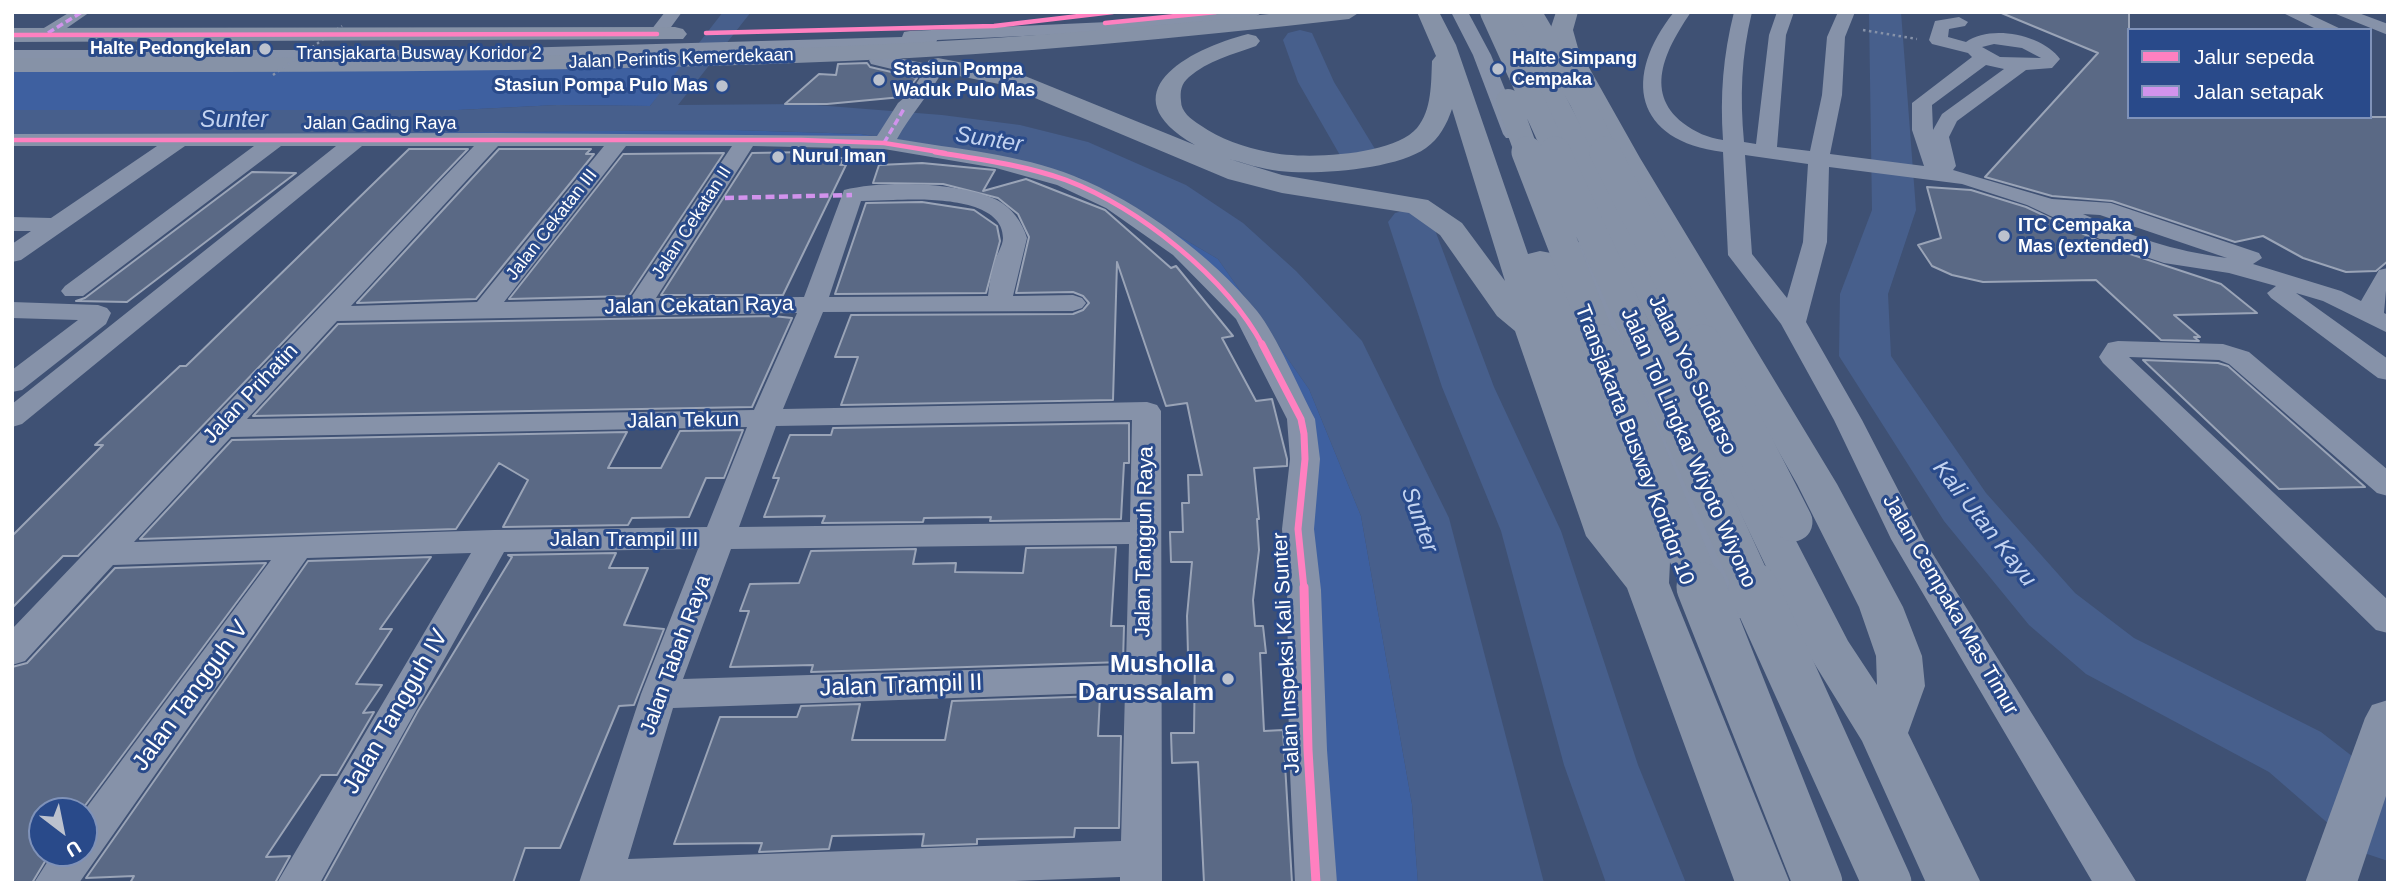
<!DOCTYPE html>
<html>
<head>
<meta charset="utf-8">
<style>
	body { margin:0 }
	#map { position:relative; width:2400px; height:895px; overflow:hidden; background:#3f5174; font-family:Helvetica,sans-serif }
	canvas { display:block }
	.frame { position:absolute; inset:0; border:14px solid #fff; pointer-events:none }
	.legend { position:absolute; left:2127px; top:28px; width:245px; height:91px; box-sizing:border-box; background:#294a8a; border:2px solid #7f92b9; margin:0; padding:9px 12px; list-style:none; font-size:21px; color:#fff }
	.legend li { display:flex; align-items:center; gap:14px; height:35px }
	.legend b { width:35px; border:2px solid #7f92b9 }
	.north { position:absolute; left:28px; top:797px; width:70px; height:70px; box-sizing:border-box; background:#294a8a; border:2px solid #7f92b9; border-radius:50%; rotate:148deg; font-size:19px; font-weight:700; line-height:28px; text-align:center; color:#fff }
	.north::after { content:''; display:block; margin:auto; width:24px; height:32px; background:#bcc2ce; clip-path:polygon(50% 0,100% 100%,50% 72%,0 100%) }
</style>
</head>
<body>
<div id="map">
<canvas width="2400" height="895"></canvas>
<div class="frame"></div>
<ul class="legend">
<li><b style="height:9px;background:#ff80c0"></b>Jalur sepeda</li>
<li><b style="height:9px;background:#d193ec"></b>Jalan setapak</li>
</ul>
<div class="north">U</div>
</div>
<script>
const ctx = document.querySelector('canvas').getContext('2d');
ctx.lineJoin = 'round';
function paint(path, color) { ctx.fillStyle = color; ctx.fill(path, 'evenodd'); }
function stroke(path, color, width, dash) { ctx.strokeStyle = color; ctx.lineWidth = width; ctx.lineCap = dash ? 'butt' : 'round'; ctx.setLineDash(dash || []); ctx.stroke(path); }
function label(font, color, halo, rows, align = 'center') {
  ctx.font = font + ' Helvetica,sans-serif'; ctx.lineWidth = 6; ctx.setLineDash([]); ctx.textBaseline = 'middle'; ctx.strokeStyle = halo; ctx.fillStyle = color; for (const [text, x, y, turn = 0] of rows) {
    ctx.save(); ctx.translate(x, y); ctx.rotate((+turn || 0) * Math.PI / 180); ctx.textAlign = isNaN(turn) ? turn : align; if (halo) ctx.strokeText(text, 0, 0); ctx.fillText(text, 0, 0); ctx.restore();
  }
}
paint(new Path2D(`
	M690,59L650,106L557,105L458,110H12V66Z
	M734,130L861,134L1003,157L1080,178L1218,259L1309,389L1361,516L1412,804L1418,883H1316L1305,459L1266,348L1204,274L1065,180L884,143L129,134Z`), '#3e60a0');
paint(new Path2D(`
	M723,12H751L678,105L803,104L942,115L1020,125L1088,142L1186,185L1243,223L1296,271L1362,341L1449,518L1544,883H1418L1412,804L1361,516L1309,389L1218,259L1080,178L1003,157L861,134L734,130L12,136V110H458L557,105L650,106Z`), '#475f8c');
paint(new Path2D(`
	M1869,12H1901L1916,210L1888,294L1891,356L1986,493L2075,593L2134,638L2321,732L2388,784V861L2361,852L2269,772L2086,674L2029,625L1944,521L1839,356L1840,294L1872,210Z
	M1300,30L1312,33L1334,82L1375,149L1369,157L1355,161L1341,157L1298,82L1283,40L1288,33Z
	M1410,209L1425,213L1432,222L1494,387L1561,531L1638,765L1686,883H1606L1564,765L1501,531L1442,387L1388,222L1395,213Z`), '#475f8c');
const building = new Path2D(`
	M1999,12H2129V117H2388V261L2376,271L2346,272L2303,258L2263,236L2235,242L2112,201L2052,196L1985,177L2098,53Z
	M867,63L870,67L917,78L902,97L827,104H785L819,74L836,75L838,64Z
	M409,149H468L78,556H63L12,608V536L103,445H95L180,366H186Z
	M499,149H591L586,154H594L476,299L357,303Z
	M808,152L805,158H844L840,165H846L783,295H661L752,153Z
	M724,153L629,296L509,299L623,154Z
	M922,163L995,170L983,191L1026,179L1105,210L1171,268L1176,266L1233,336L1222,338L1256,401L1272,399L1287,459V466L1254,468L1259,519H1257L1259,550L1253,600L1255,626H1263L1266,653H1260L1264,731L1283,730L1292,883H1204L1198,762L1172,763L1171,733H1194L1195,654H1188L1187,616L1192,562H1171L1170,532H1183L1182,503H1189L1188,475H1202L1187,403L1166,406L1117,262L1113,400L841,405L858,357H835L851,315L1073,314L1083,310L1089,303L1083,296L1073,292L1016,293L1029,237L1018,214L998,198L943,184L873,183L879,165Z
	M252,172L296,173L127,302L76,301L85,298Z
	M1927,187L1971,190L2026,207L2118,250L2221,284L2257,313L2174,315L2200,337H2194L2199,341L2161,340L2096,280L1983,282L1952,275L1932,266L1918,245L1941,238Z
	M922,202L974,210L997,226L1000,241L986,293L835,294L866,203Z
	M773,316L792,318L752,407L253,416L338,324Z
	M2143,360L2218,363L2228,366L2365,487L2279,489Z
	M1129,423V463H1124L1121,519L990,521L991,517L924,518L923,522L822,523L825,516L764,517L779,478H773L790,435H831L833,428Z
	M743,430L724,478H706L689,517L632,518L628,525L503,527L528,480L499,463L456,529L140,539L232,440L627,432L608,468H661L680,431Z
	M1116,547L1111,626H1124L1123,662L811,672L813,665L730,667L749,611H740L750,584L799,583L811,551L916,549L913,564L956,563L955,572L1023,573L1026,548Z
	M616,553L609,568H648L624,625L664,629L634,705L619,706L560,848H525L513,883H323L418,711L512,557L508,555Z
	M431,557L380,629H392L356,684L382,685L363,713L374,712L337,775H321L266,857L290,856L275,883H130L134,876L86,878L308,561Z
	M266,563L81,811H42V853H50L32,883H12V667L27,663L115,568Z
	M1100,696L1098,736H1121L1119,828H1075L1074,837L977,839V844L922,846L924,834L832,836L829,849L759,852L762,843L674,844L720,717H797L801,706L860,704L852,740H945L952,701Z`);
paint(building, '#5a6985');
stroke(building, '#9aa4b7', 2);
stroke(new Path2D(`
	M1863,30L1917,39`), '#8692a9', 2.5, [2.5, 3.5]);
paint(new Path2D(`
	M70,12H90L51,39H39L36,35L39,31Z
	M665,12H682L663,38H651L648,34Z
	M1206,12H1263L1255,17L1130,31L937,40L935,46L929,47L446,62H12V50H446L902,37L904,32L910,31L1130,21Z
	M1451,12H1468L1491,55L1523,134L1520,138H1506L1503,134L1473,55Z
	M1674,12H1691C1668,46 1642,91 1683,123C1695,132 1708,138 1723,140C1720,95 1723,56 1734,12H1752C1741,57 1740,97 1744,142L1756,144L1769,35L1777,12H1794L1786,35L1777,147L1810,151L1822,95L1827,37L1838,12H1855L1845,37L1842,95L1830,154L1924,166L1912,130V103L1972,57L1968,53L1932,44L1929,40L1935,21L1959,17L1968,22L1965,26L1949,29L1948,37L1966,42C1991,24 2043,35 2060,59L2052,68L2026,70L1957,121L1949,137L1956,166L1953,170L2052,199L2111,203L2259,253L2262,258L2253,264L2341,291L2361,301L2379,270L2388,268L2384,313L2388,315V333L2323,301L2296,293L2388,359V380L2378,378L2271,298L2267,293L2276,286L2229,273L2164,263L2119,248L2027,205L1962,184L1829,167L1827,242L1806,322L1862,420L1923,538L2137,883H2093L1891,539L1834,420L1781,324L1728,255L1723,152C1634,141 1622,77 1674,12ZM1994,44L2022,48L2041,58L2000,57L1982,47ZM1986,65L2004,69L1942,114L1933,130L1932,105ZM1745,155L1808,164L1803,242L1787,298L1752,254ZM2083,214L2100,215L2227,258C2170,250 2135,238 2083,214Z
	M2281,12H2305L2343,30H2318Z
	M2331,12H2356L2388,24V35Z
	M878,54L933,65L940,76C926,98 910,116 897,139C955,149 1019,154 1074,176C1140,202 1212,256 1257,311C1277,336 1299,389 1315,419L1320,459L1314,529L1321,590L1327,750L1337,883H1295L1289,750L1287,590L1282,529L1290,459L1287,419L1236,319L1173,255L1106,208L1057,185L996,168L884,149L753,146L656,298L804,297L844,190C884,180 960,182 997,200C1012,208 1022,222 1027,238L1013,296L1073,295L1082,298L1086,303L1082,308L1073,311L823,312L783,409L1147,402L1157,405L1161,411L1162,883H1120V877L962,883H579L641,694L698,549L504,552L320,883H277L471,553L307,558L79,883H34L53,853H84V811L271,560L113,565L25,661L12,665V629L474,146H362L22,424L12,427V404L336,146H281L83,296H65L61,291L65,286L254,146H185L21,260L12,262V244L31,231H12V217L51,218L157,146H12V134L493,133L877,136L898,103L911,92L921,76L871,64L869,60ZM498,146H604L477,302L351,306ZM626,146H732L630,299L504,302ZM893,200C920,199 1003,196 1003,238C1003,246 996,255 994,264C991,274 989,285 988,296L829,297L861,201ZM797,313L754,410L247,419L337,321ZM1132,420L1130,522L739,527L776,426ZM747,427L707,527L494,530L134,542L231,437ZM1129,544L1126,665L683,679L731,549ZM1125,692L1121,841L628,859L673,708Z
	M1583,241L1591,243L1595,248C1648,368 1695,490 1753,607L1748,616L1736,619L1724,616L1677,517L1633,397L1571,248L1575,243Z
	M12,302L98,305L107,308L111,313L106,324L22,390L12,392V370L78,320L12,318Z
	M2118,341L2223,344L2249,352L2388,470V496L2377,493L2229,364L2219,360L2129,357L2388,600V633L2376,630L2103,363L2099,357L2108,343Z`), '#8692a9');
paint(new Path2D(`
	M2388,700V790L2357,883H2305L2365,718L2372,705Z`), '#8591a7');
paint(new Path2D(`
	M1288,12H1360L1349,19C1182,38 1015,54 846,61C568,73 290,72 12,72V58C438,58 864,60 1288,12Z
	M1417,12H1439L1456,45L1528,254L1540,251L1551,253L1556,260L1613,413L1671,541L1669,583L1790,883H1735L1627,588L1586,536L1515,331L1497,316L1440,235L1409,213L1282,193L1228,179L1004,85L929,70L926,65L929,60L938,58L1020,74L1195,145C1106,94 1188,49 1248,34L1256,36L1260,41L1256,46C1234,54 1207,61 1189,77C1181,84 1180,91 1181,101C1181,112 1191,119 1200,125C1220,139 1244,147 1268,152C1303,160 1393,156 1417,128C1432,110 1431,83 1432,61L1436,56ZM1452,109L1505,281L1462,223L1428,200L1282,175L1226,158C1244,163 1261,169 1279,171C1315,175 1395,170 1426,148C1439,139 1447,124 1452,109Z
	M1500,12H1522L1848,641L1877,685L1876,656L1859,607L1797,484L1612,158L1554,48L1550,30L1556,12H1578L1573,30L1578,48L1640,158L1837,484L1903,607L1922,656L1925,686L1908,733L1981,883H1926L1862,741L1806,650Z
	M675,27L683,29L687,34L683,39L12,42V28Z`), '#8692a7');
stroke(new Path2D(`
	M273,75L342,26`), '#8692a9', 2.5, [2.5, 3.5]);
stroke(new Path2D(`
	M1492,12L1556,153
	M1529,12L1581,100L1606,153
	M1508,101L1527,153`), '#8692a7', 24);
stroke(new Path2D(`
	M1527,152L1602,346
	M1555,152L1643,346
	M1605,152L1703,346`), '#8692a7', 31);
stroke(new Path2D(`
	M1602,344L1702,589
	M1643,344L1754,589
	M1702,344L1793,522`), '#8692a7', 39);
stroke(new Path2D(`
	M1701,587L1818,883
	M1753,587L1887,883`), '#8692a7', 49);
stroke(new Path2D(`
	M48,33L82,12
	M884,143L905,107`), '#d193ec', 3.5, [7, 3.5]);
stroke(new Path2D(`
	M725,198L852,195`), '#d193ec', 4.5, [9, 4.5]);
stroke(new Path2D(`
	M1105,23L1216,12
	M706,33L994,26L1113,12
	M12,35L657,34
	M12,140H801L884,143L945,153`), '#ff80c0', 4.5);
stroke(new Path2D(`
	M935,152C978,159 1024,165 1066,180C1139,208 1226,277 1263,346`), '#ff80c0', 5);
stroke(new Path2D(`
	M1262,344L1301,419L1304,434L1305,459L1298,529L1304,589`), '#ff80c0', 7);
stroke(new Path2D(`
	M1304,587L1308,750L1316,883`), '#ff80c0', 9);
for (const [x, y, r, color] of [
	[265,49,7,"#bcc2ce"],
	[1498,69,7,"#bcc2ce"],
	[879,80,7,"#bcc2ce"],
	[722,86,7,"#bcc2ce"],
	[778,157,7,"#bcc2ce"],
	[2004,236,7,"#bcc2ce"],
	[1228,679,7,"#bcc2ce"]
]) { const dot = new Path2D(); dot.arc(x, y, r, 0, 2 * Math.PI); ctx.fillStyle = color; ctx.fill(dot); stroke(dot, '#294a8a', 2.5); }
label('bold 18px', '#fff', '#294a8a', [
	["Halte Pedongkelan",251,49,"right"],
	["Halte Simpang",1512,59],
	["Cempaka",1512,80],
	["Stasiun Pompa",893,70],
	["Waduk Pulo Mas",893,91],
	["Stasiun Pompa Pulo Mas",708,86,"right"],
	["Nurul Iman",792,157],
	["ITC Cempaka",2018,226],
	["Mas (extended)",2018,247]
], 'left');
label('18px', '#fff', '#294a8a', [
	["Transjakarta Busway Koridor 2",419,54],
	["Jalan Perintis Kemerdekaan",681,59,-2],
	["Jalan Gading Raya",380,124],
	["Jalan Cekatan II",692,223,-57],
	["Jalan Cekatan III",552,225,-52]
]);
label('21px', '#fff', '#294a8a', [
	["Jalan Cekatan Raya",699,306,-1],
	["Jalan Yos Sudarso",1692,375,64],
	["Jalan Prihatin",251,394,-47],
	["Jalan Tekun",683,421,-1],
	["Transjakarta Busway Koridor 10",1634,445,69],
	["Jalan Tol Lingkar Wiyoto Wiyono",1688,448,66],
	["Jalan Trampil III",624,540],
	["Jalan Tangguh Raya",1145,542,-89],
	["Jalan Cempaka Mas Timur",1950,605,60],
	["Jalan Inspeksi Kali Sunter",1287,653,-93],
	["Jalan Tabah Raya",676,655,-70]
]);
label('italic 23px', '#c3d3f0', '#294a8a', [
	["Sunter",234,121],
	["Sunter",989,140,9],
	["Sunter",1419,520,70],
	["Kali Utan Kayu",1984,524,52]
]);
label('bold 24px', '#fff', '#294a8a', [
	["Musholla",1214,665],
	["Darussalam",1214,693]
], 'right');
label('24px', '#fff', '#294a8a', [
	["Jalan Trampil II",901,686,-2],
	["Jalan Tangguh V",191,696,-54],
	["Jalan Tangguh IV",396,712,-60]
]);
</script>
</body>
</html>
